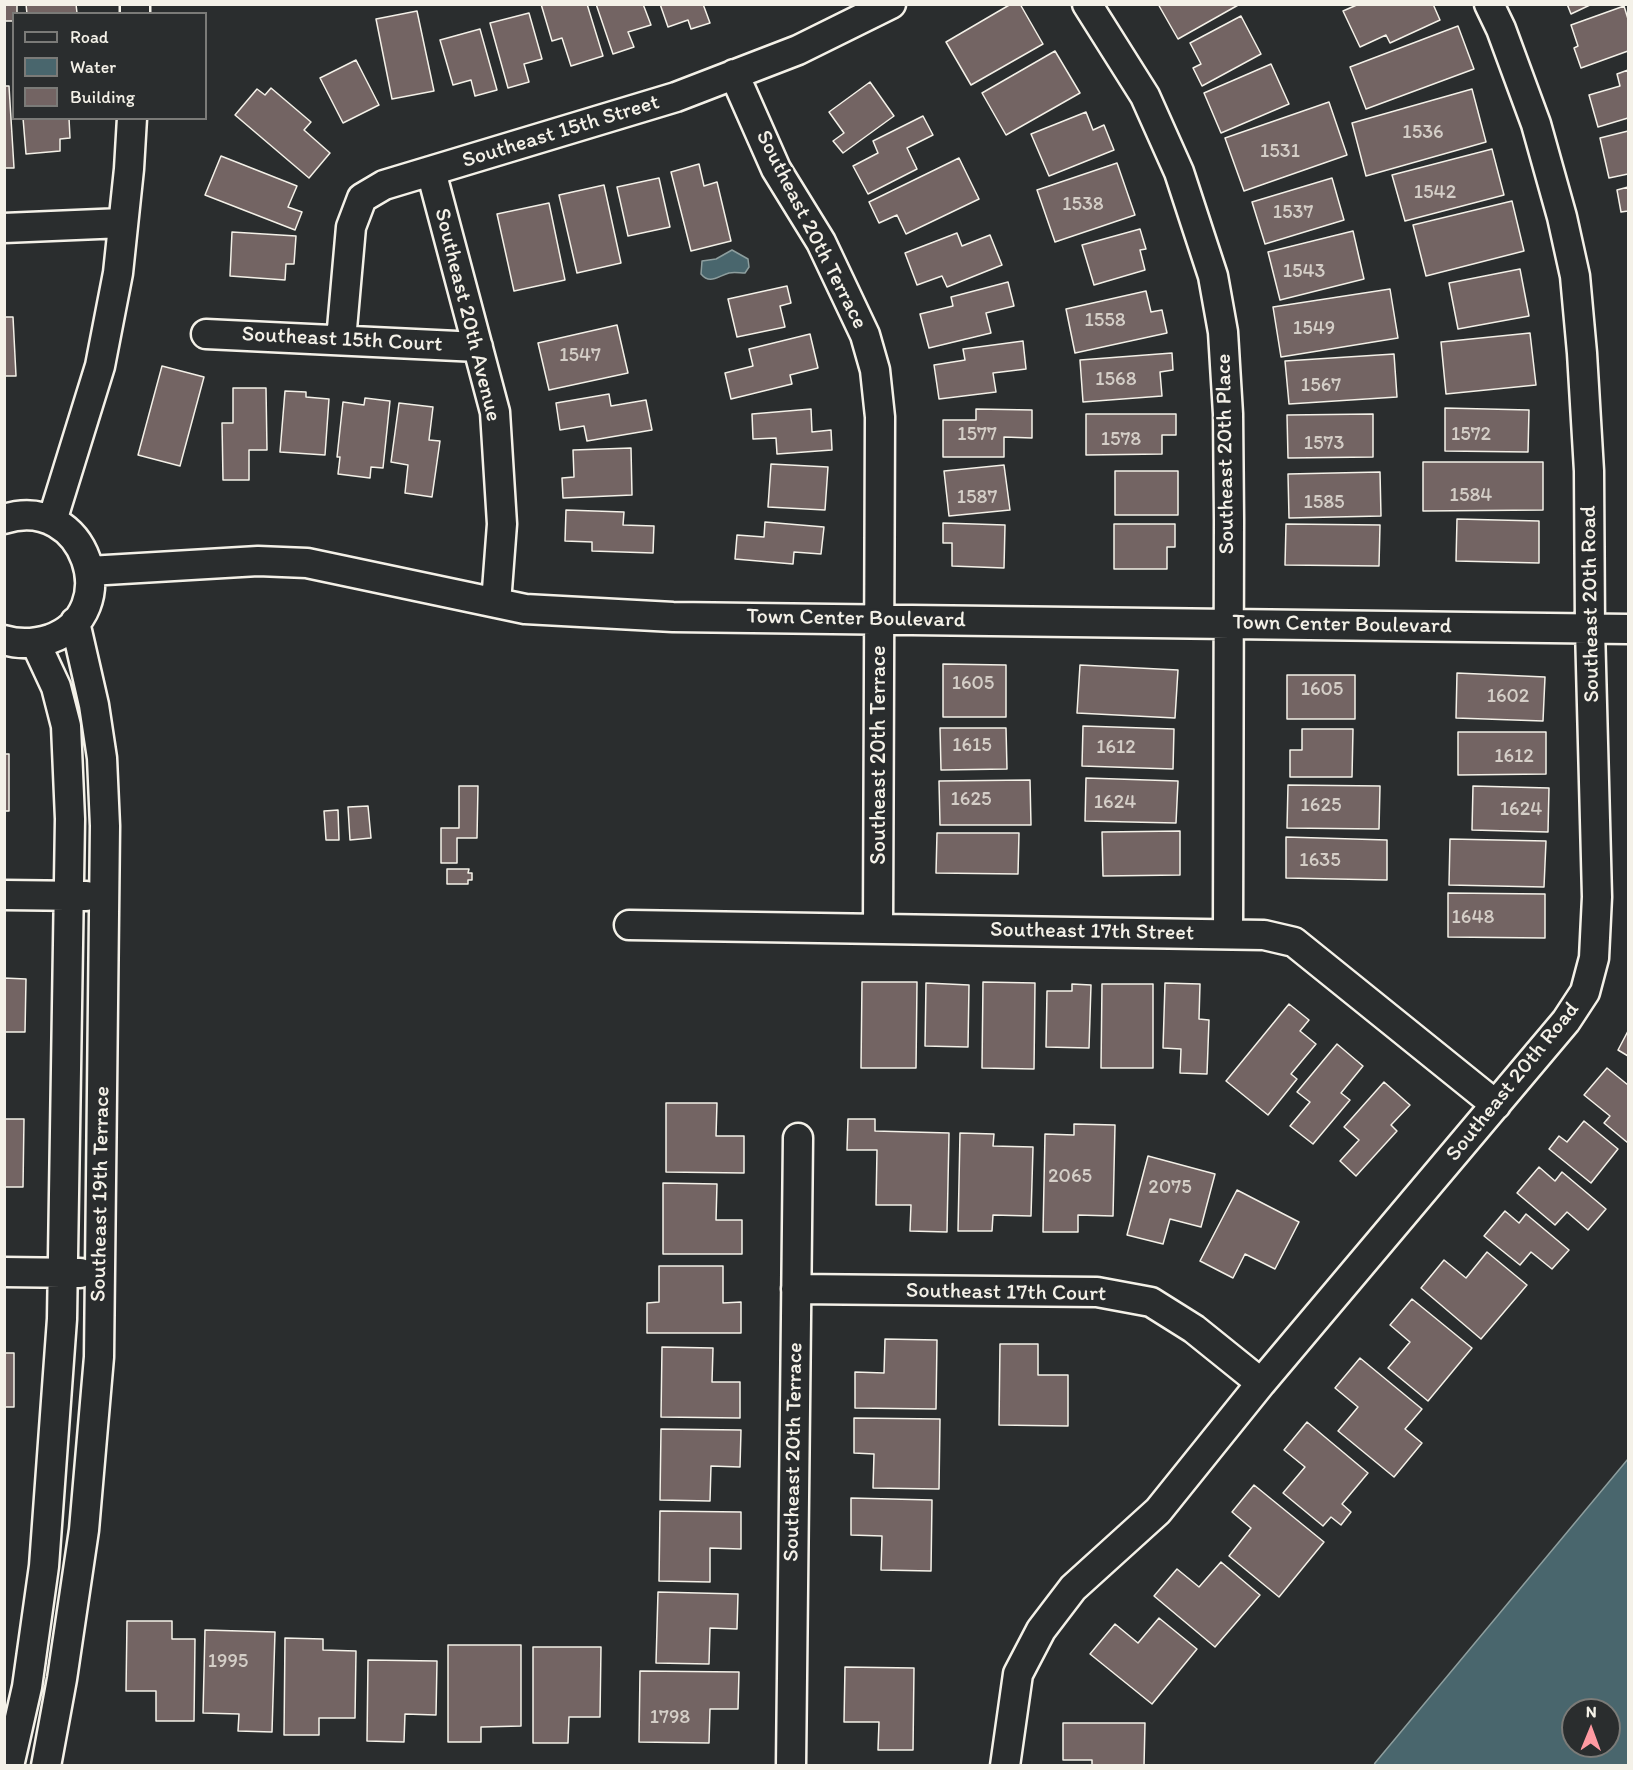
<!DOCTYPE html>
<html>
<head>
<meta charset="utf-8">
<style>
	body { margin:0 }
	#map { position:relative; width:1633px; height:1770px; overflow:hidden; background:#2a2d2e; font-family:Itim,sans-serif }
	canvas { display:block }
	.frame { position:absolute; inset:0; border:6px solid #f4f1e8; pointer-events:none }
	.legend { position:absolute; left:12px; top:12px; width:195px; height:108px; box-sizing:border-box; background:#2a2d2e; border:2px solid #7b7b78; margin:0; padding:8px 10px; list-style:none; font-size:18px; color:#f4f1e8 }
	.legend li { display:flex; align-items:center; gap:12px; height:30px }
	.legend b { width:30px; border:2px solid #7b7b78 }
	.north { position:absolute; left:1561px; top:1698px; width:60px; height:60px; box-sizing:border-box; background:#2a2d2e; border:2px solid #7b7b78; border-radius:50%; rotate:1deg; font-size:16px; font-weight:700; line-height:24px; text-align:center; color:#f4f1e8 }
	.north::after { content:''; display:block; margin:auto; width:21px; height:27px; background:#ff9aa2; clip-path:polygon(50% 0,100% 100%,50% 72%,0 100%) }
</style>
</head>
<body>
<div id="map">
<canvas width="1633" height="1770"></canvas>
<div class="frame"></div>
<ul class="legend">
<li><b style="height:8px;background:#2a2d2e"></b>Road</li>
<li><b style="height:16px;background:#49666d"></b>Water</li>
<li><b style="height:16px;background:#736463"></b>Building</li>
</ul>
<div class="north">N</div>
</div>
<script>
const ctx = document.querySelector('canvas').getContext('2d');
ctx.lineJoin = 'round';
function paint(path, color) { ctx.fillStyle = color; ctx.fill(path, 'evenodd'); }
function stroke(path, color, width, dash) { ctx.strokeStyle = color; ctx.lineWidth = width; ctx.lineCap = dash ? 'butt' : 'round'; ctx.setLineDash(dash || []); ctx.stroke(path); }
function label(font, color, halo, rows, align = 'center') {
  ctx.font = font + ' Itim,sans-serif'; ctx.lineWidth = 5; ctx.setLineDash([]); ctx.textBaseline = 'middle'; ctx.strokeStyle = halo; ctx.fillStyle = color; for (const [text, x, y, turn = 0] of rows) {
    ctx.save(); ctx.translate(x, y); ctx.rotate((+turn || 0) * Math.PI / 180); ctx.textAlign = isNaN(turn) ? turn : align; if (halo) ctx.strokeText(text, 0, 0); ctx.fillText(text, 0, 0); ctx.restore();
  }
}
const water = new Path2D(`
	M732,250L748,259L749,267L745,273C740,273 734,272 729,273C718,276 710,285 701,274L702,261L716,259Z
	M1628,1459V1765H1374L1375,1763ZM1573,1710H1609V1746H1573Z`);
paint(water, '#49666d');
stroke(water, '#8d9e9e', 1.5);
const building = new Path2D(`
	M4,4H17V14H14V21H4Z
	M26,4H76L77,13L27,14Z
	M541,4H587L603,56L571,66L562,38L552,41Z
	M596,4H643L651,25L628,32L634,47L613,54Z
	M660,4H703L710,23L691,29L688,20L668,27Z
	M1011,4H1020L1043,44L971,85L946,42Z
	M1158,4H1240L1178,39Z
	M1359,4H1433L1440,20L1390,43L1386,35L1360,47L1343,11Z
	M1567,4H1592L1571,14Z
	M1624,6L1628,19V51L1581,68L1574,48L1578,46L1571,25Z
	M417,11L434,91L392,99L376,19Z
	M529,13L542,59L524,64L529,82L508,88L490,23Z
	M1241,16L1261,54L1202,86L1193,68L1201,64L1190,43Z
	M1458,26L1474,69L1366,109L1350,67Z
	M480,29L497,90L475,96L471,80L453,85L440,40Z
	M1055,51L1080,93L1006,135L982,93Z
	M356,60L379,105L343,123L320,78Z
	M1271,64L1289,104L1221,133L1204,93Z
	M1628,70V118L1598,127L1589,95L1620,86L1617,74Z
	M870,82L894,116L843,153L833,141L844,133L829,112Z
	M4,86H9L14,168H4Z
	M271,88L311,122L304,130L330,153L309,178L235,115L257,89L265,95Z
	M1472,89L1486,142L1366,176L1352,123Z
	M1329,102L1347,155L1244,191L1225,138Z
	M1086,112L1093,130L1104,125L1114,150L1049,176L1031,134Z
	M923,116L933,135L907,148L917,169L868,194L853,166L878,153L873,141Z
	M23,118H69L70,138L60,139V151L26,154Z
	M1628,131V174L1609,178L1600,138Z
	M1492,149L1504,195L1405,221L1392,175Z
	M221,156L297,186L288,207L302,212L295,230L205,195Z
	M959,158L979,199L906,234L897,215L879,223L869,202Z
	M1117,163L1135,215L1055,242L1037,190Z
	M699,164L704,186L717,182L731,241L691,251L671,172Z
	M659,178L670,227L628,236L617,187Z
	M1332,178L1344,220L1265,244L1252,202Z
	M604,185L621,263L577,273L559,195Z
	M1628,187V211L1621,212L1617,190Z
	M1512,201L1524,251L1426,276L1413,225Z
	M549,203L565,280L514,291L497,214Z
	M1140,229L1146,249L1140,250L1145,270L1094,285L1082,245Z
	M1353,231L1364,279L1280,300L1268,252Z
	M232,232L296,236L294,264H286L285,280L230,276Z
	M957,233L962,246L990,235L1002,265L947,287L942,276L917,285L905,253Z
	M1520,269L1529,316L1458,329L1449,283Z
	M1008,282L1014,306L986,313L991,333L929,348L920,314L953,306L951,297Z
	M787,286L791,303L780,306L785,327L737,337L728,299Z
	M1390,289L1398,338L1281,357L1273,307Z
	M1146,291L1151,312L1162,310L1167,333L1075,353L1066,309Z
	M4,317H13L16,376H4Z
	M617,325L628,373L549,390L538,343Z
	M1530,333L1536,385L1446,394L1441,342Z
	M810,334L818,368L790,375L792,384L731,399L725,373L753,366L749,349Z
	M1023,341L1026,369L993,373L996,392L939,399L934,365L965,360L963,349Z
	M1172,353L1173,370L1160,372L1162,396L1083,402L1080,360Z
	M1394,354L1397,397L1289,404L1285,361Z
	M162,366L204,377L180,466L138,455Z
	M233,388H266L267,450H249V480H223L222,423H233Z
	M285,391L306,392V397L329,399L325,455L280,452Z
	M609,394L611,406L646,400L652,430L587,441L584,426L560,430L556,403Z
	M365,398L390,401L383,468L371,467L370,478L338,474L340,457H337L343,402L364,405Z
	M399,403L433,407L429,440L440,441L432,497L405,493L408,465L391,462Z
	M1445,408L1529,410L1528,452L1445,451Z
	M811,409L812,432L831,430L832,450L777,454L776,438L753,439L752,414Z
	M976,409L1032,410V438L1004,437V457H943V420H976Z
	M1086,414H1176V435H1162V454L1086,455Z
	M1373,414V457L1288,458L1287,415Z
	M631,448L632,495L563,498L562,478L574,477L573,450Z
	M1423,462H1543V510L1423,511Z
	M771,464L828,467L825,510L768,507Z
	M1004,465L1010,510L949,516L944,471Z
	M1115,471H1178V515H1115Z
	M1380,472L1381,516L1289,518L1288,474Z
	M566,510L624,512L623,525L654,526L653,553L592,551V542L565,541Z
	M1457,519L1539,521V563L1456,561Z
	M765,522L824,527L821,554L794,552L793,564L735,559L737,535L764,537Z
	M943,523L1005,525L1004,568L952,566V543H943Z
	M1114,524H1175V547H1167V569H1114Z
	M1286,524L1380,525L1379,566L1285,565Z
	M943,664L1006,665V717H943Z
	M1080,665L1178,670L1175,718L1077,713Z
	M1457,673L1545,677L1543,721L1456,718Z
	M1287,675H1355V719H1287Z
	M1083,726L1174,729L1173,769L1082,766Z
	M940,728H1006L1007,769L941,770Z
	M1302,729H1353L1352,777H1290V750H1302Z
	M1458,732H1546V774L1458,775Z
	M4,754H9V811H4Z
	M1086,778L1178,781L1176,823L1085,821Z
	M1030,780L1031,825H940L939,781Z
	M1288,785L1380,786L1379,829L1287,828Z
	M459,786H478L477,838H457V863H441V828H459Z
	M1473,786L1549,788L1548,832L1472,830Z
	M368,806L371,838L350,840L348,807Z
	M338,810L339,840H326L324,811Z
	M1180,831V875L1103,876L1102,832Z
	M937,833H1019L1018,874L936,873Z
	M1286,837L1387,840V880L1286,878Z
	M1450,839L1546,841L1544,887L1449,885Z
	M447,869H469L468,873H472V880H468V884H447Z
	M1448,893L1545,894V938L1448,937Z
	M4,978L26,979L25,1032H4Z
	M862,982H917L916,1068H861Z
	M983,982L1035,983L1034,1069L982,1068Z
	M926,983L969,985L968,1047L925,1046Z
	M1165,983L1200,984L1199,1019L1209,1020L1207,1074L1180,1073L1181,1049L1163,1048Z
	M1072,984L1091,985L1089,1048L1046,1047L1047,991H1072Z
	M1102,984H1153V1068H1101Z
	M1289,1004L1309,1020L1300,1031L1316,1044L1291,1074L1297,1079L1268,1115L1226,1081Z
	M1628,1031V1056L1618,1050Z
	M1337,1044L1363,1066L1341,1093L1350,1100L1313,1144L1290,1126L1310,1102L1297,1092Z
	M1607,1068L1628,1085V1143L1604,1123L1610,1116L1584,1095Z
	M1384,1082L1410,1105L1391,1125L1397,1131L1356,1176L1340,1161L1359,1140L1344,1127Z
	M666,1103H717L716,1136H744V1173L666,1172Z
	M4,1119H24L23,1187H4Z
	M848,1119H875V1131L949,1133L947,1232L910,1231L911,1205H876L877,1150H847Z
	M1584,1121L1618,1149L1591,1183L1549,1149L1559,1136L1567,1142Z
	M1074,1124L1115,1125L1113,1216L1078,1215V1232H1043L1045,1134L1074,1135Z
	M960,1133L994,1134L993,1146L1033,1147L1031,1216L993,1215L992,1231H958Z
	M1148,1156L1215,1174L1201,1227L1170,1219L1163,1244L1127,1235Z
	M1539,1167L1555,1181L1562,1172L1606,1209L1588,1230L1567,1212L1555,1225L1517,1193Z
	M663,1183L717,1184L716,1220H742V1254H663Z
	M1237,1190L1299,1222L1275,1269L1245,1254L1233,1278L1200,1261Z
	M1505,1211L1519,1223L1526,1214L1569,1250L1552,1269L1531,1252L1520,1265L1484,1236Z
	M1487,1252L1527,1285L1481,1339L1421,1288L1444,1260L1466,1278Z
	M659,1266H723V1303L741,1302V1333H647V1303L659,1302Z
	M1412,1299L1472,1348L1428,1401L1388,1368L1410,1342L1390,1325Z
	M885,1339L937,1340L936,1409L855,1408V1372L884,1373Z
	M1000,1344H1038V1375H1068V1426L999,1425Z
	M662,1347L713,1348L712,1382H740V1418L661,1417Z
	M4,1353H14V1407H4Z
	M1360,1358L1422,1409L1405,1429L1422,1443L1394,1477L1338,1431L1358,1407L1335,1388Z
	M854,1418L940,1419L939,1489L873,1488L874,1454L854,1453Z
	M1307,1422L1368,1473L1342,1504L1351,1512L1341,1525L1331,1517L1323,1526L1283,1493L1305,1467L1284,1450Z
	M661,1429L741,1430L740,1467L711,1466L710,1501L660,1500Z
	M1254,1485L1324,1542L1279,1597L1229,1556L1251,1528L1232,1512Z
	M851,1498L932,1500L931,1571L881,1570L882,1536L851,1535Z
	M660,1511L741,1512V1549L710,1548V1582L659,1581Z
	M1221,1562L1260,1595L1215,1647L1154,1596L1177,1569L1199,1587Z
	M658,1592L738,1594L737,1629L710,1628L709,1664L656,1663Z
	M1159,1618L1197,1649L1152,1704L1090,1654L1115,1624L1138,1643Z
	M127,1621H172V1639H195L194,1721H156V1691H126Z
	M205,1630L275,1632L272,1732L238,1731L239,1714L203,1713Z
	M285,1638L323,1639V1650L356,1651L355,1718H319V1735H284Z
	M448,1645H521V1726L481,1727V1742H448Z
	M533,1647H601L600,1717H569L568,1743H533Z
	M368,1660L437,1661L436,1715L405,1714L404,1742L367,1741Z
	M845,1667L914,1668L913,1750H878L879,1722H844Z
	M640,1671L739,1672L738,1709H710L709,1743L639,1742Z
	M1063,1723H1145L1144,1766H1092V1760H1063Z`);
paint(building, '#736463');
stroke(building, '#f4f1e8', 1.5);
const street = new Path2D(`
	M135,4V14
	M1087,4L1145,96L1179,172L1213,276L1223,332L1228,414L1229,520L1228,934
	M734,74L776,169L821,242L865,335L875,370L880,417L878,928
	M431,171L495,412L502,524L496,603
	M4,228L123,223
	M206,334L478,347
	M341,340L351,227L362,198L384,185L676,97L798,50L891,4
	M4,519C86,493 125,613 50,639C34,644 20,645 4,640
	M52,521L100,366L118,273L129,169L132,118
	M89,571L258,561L307,563L525,609L673,617L1628,629
	M4,895L86,896
	M629,925L1264,935L1294,942L1496,1105
	M4,1272L80,1273
	M796,1289L1097,1292L1151,1302L1194,1329L1261,1383
	M9,1766L27,1687L44,1566L62,1319L70,819L66,726L56,687L36,644
	M46,1766L62,1679L84,1530L99,1357L105,826L102,758L94,705L75,622
	M791,1766L798,1138
	M1005,1766L1018,1674L1041,1630L1073,1588L1158,1511L1261,1383L1566,1021L1585,992L1594,958L1597,897L1590,628L1589,471L1582,353L1575,276L1562,217L1536,124L1501,29L1489,4`);
stroke(street, '#f4f1e8', 33);
stroke(street, '#2a2d2e', 28);
label('20px', '#d4cec7', null, [
	["1536",1423,133],
	["1531",1280,152],
	["1542",1435,193],
	["1538",1083,205],
	["1537",1293,213],
	["1543",1304,272],
	["1558",1105,321],
	["1549",1314,329],
	["1547",580,356],
	["1568",1116,380],
	["1567",1321,386],
	["1577",977,435],
	["1572",1471,435],
	["1578",1121,440],
	["1573",1324,444],
	["1584",1471,496],
	["1587",977,498],
	["1585",1324,503],
	["1605",973,684],
	["1605",1322,690],
	["1602",1508,697],
	["1615",972,746],
	["1612",1116,748],
	["1612",1514,757],
	["1625",971,800],
	["1624",1115,803],
	["1625",1321,806],
	["1624",1521,810],
	["1635",1320,861],
	["1648",1473,918],
	["2065",1070,1177],
	["2075",1170,1188],
	["1995",228,1662],
	["1798",670,1718]
]);
label('22px', '#f4f1e8', '#2a2d2e', [
	["Southeast 15th Street",561,132,-17],
	["Southeast 20th Terrace",811,230,63],
	["Southeast 20th Avenue",467,315,76],
	["Southeast 15th Court",342,340,3],
	["Southeast 20th Place",1226,454,-91],
	["Southeast 20th Road",1591,604,-91],
	["Town Center Boulevard",856,619,1],
	["Town Center Boulevard",1342,625,1],
	["Southeast 20th Terrace",879,755,-90],
	["Southeast 17th Street",1092,932,1],
	["Southeast 20th Road",1513,1082,-51],
	["Southeast 19th Terrace",101,1194,-89],
	["Southeast 17th Court",1006,1293,1],
	["Southeast 20th Terrace",794,1452,-89]
]);
</script>
</body>
</html>
